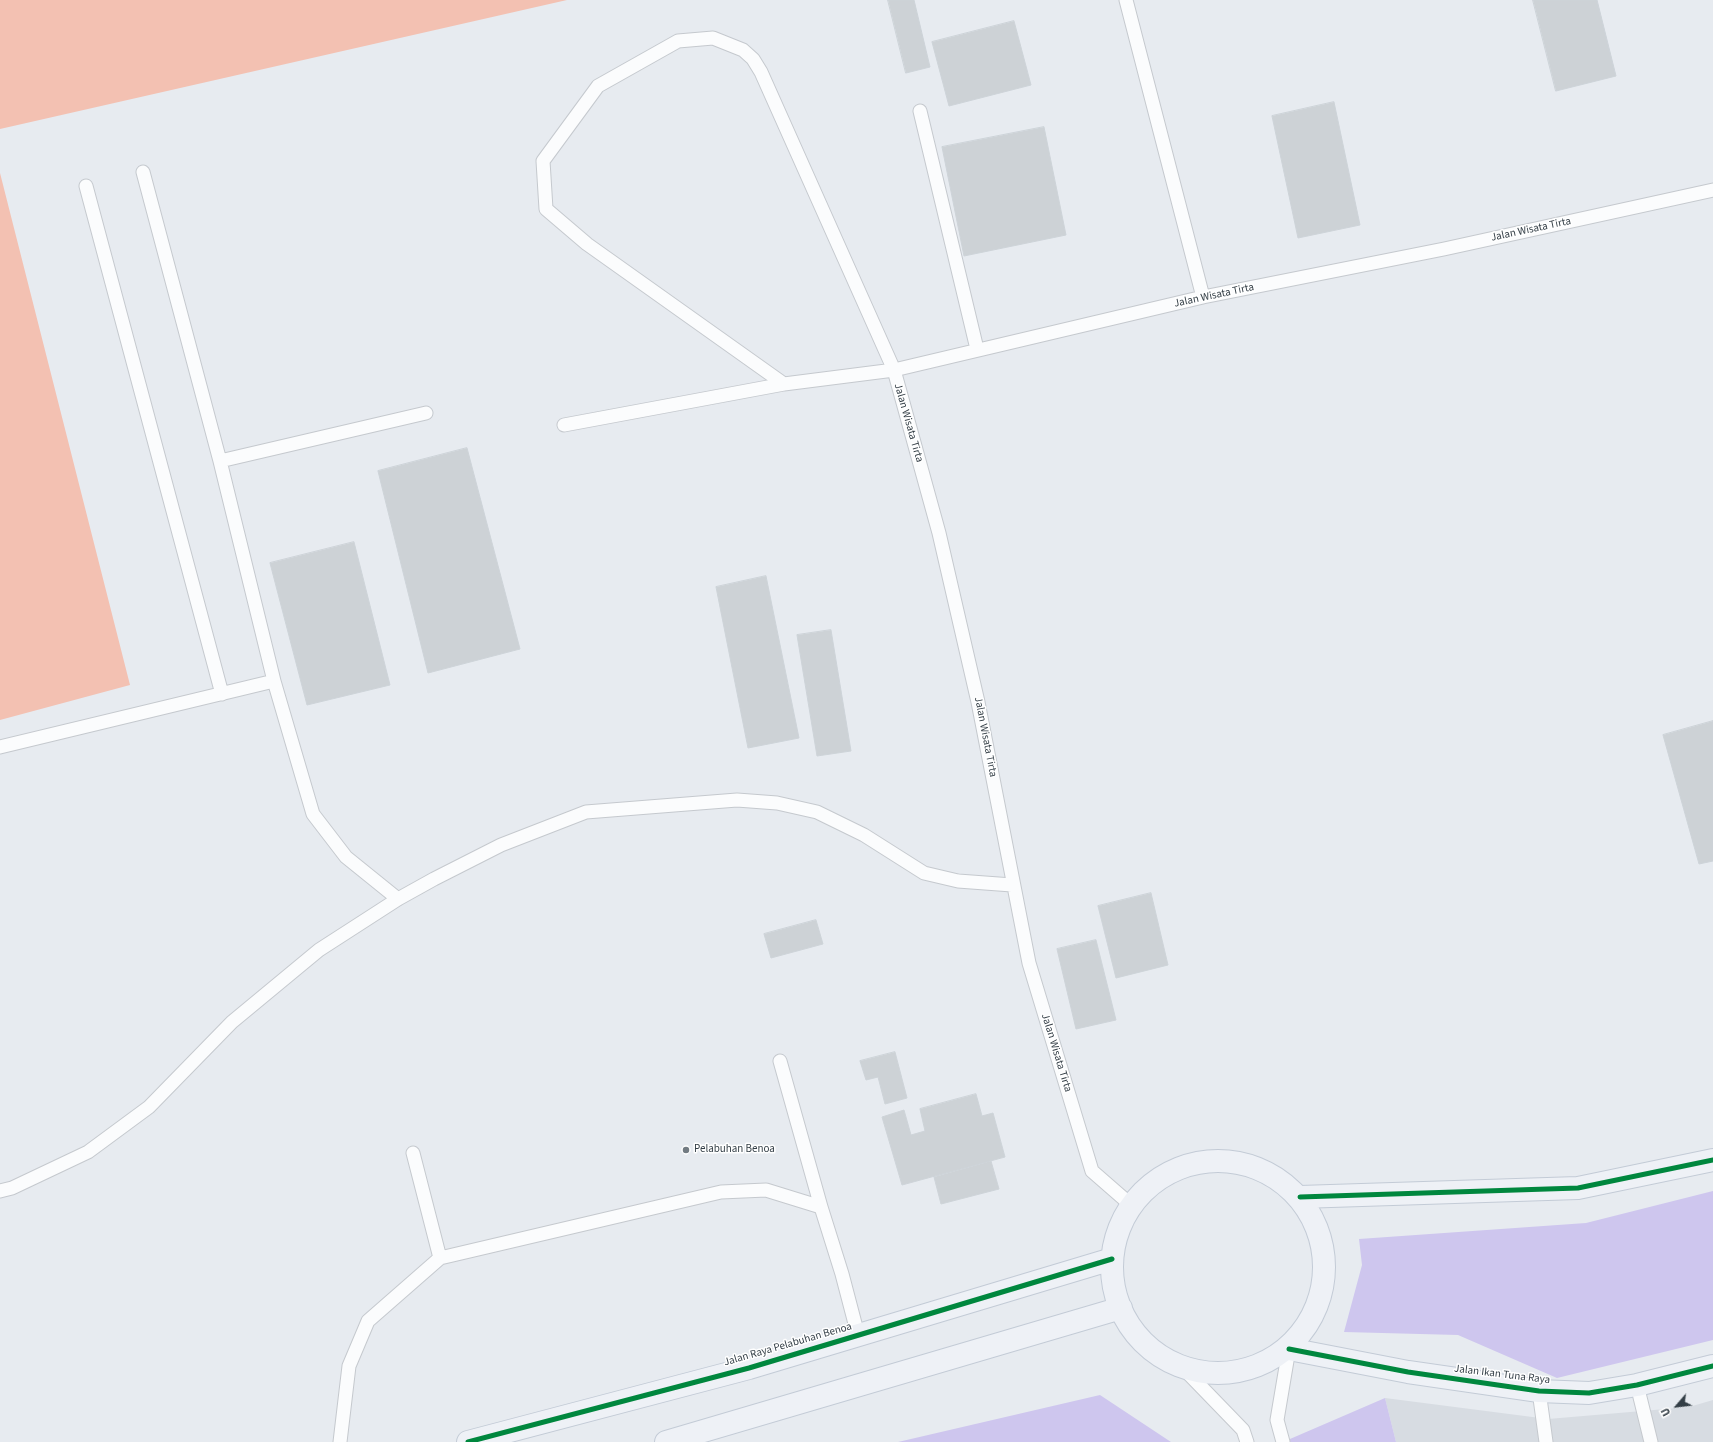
<!DOCTYPE html>
<html>
<head>
<meta charset="utf-8">
<style>
	body { margin:0 }
	#map { position:relative; width:1713px; height:1442px; overflow:hidden; background:#e7ebf0; font-family:"Source Sans 3",sans-serif }
	canvas { display:block }
	.north { position:absolute; left:1657px; top:1386px; width:40px; height:40px; -webkit-text-stroke:3px #fff; paint-order:stroke; rotate:242deg; font-size:11px; font-weight:700; line-height:16px; text-align:center; color:#333e46 }
	.north::after { content:''; display:block; margin:auto; width:14px; height:18px; background:#333e46; clip-path:polygon(50% 0,100% 100%,50% 72%,0 100%) }
</style>
</head>
<body>
<div id="map">
<canvas width="1713" height="1442"></canvas>
<div class="north">U</div>
</div>
<script>
const ctx = document.querySelector('canvas').getContext('2d');
ctx.lineJoin = 'round';
function paint(path, color) { ctx.fillStyle = color; ctx.fill(path, 'evenodd'); }
function stroke(path, color, width, dash) { ctx.strokeStyle = color; ctx.lineWidth = width; ctx.lineCap = dash ? 'butt' : 'round'; ctx.setLineDash(dash || []); ctx.stroke(path); }
function label(font, color, halo, rows, align = 'center') {
  ctx.font = font + ' "Source Sans 3",sans-serif'; ctx.lineWidth = 3; ctx.setLineDash([]); ctx.textBaseline = 'middle'; ctx.strokeStyle = halo; ctx.fillStyle = color; for (const [text, x, y, turn = 0] of rows) {
    ctx.save(); ctx.translate(x, y); ctx.rotate((+turn || 0) * Math.PI / 180); ctx.textAlign = isNaN(turn) ? turn : align; if (halo) ctx.strokeText(text, 0, 0); ctx.fillText(text, 0, 0); ctx.restore();
  }
}
paint(new Path2D(`
	M1385,1398L1548,1419L1689,1407L1713,1400V1442H1396Z`), '#d7dce2');
paint(new Path2D(`
	M1713,1191V1340L1557,1378L1458,1335L1344,1332L1362,1265L1359,1239L1586,1223Z
	M1100,1395L1171,1442H898Z
	M1385,1398L1396,1442H1283Z`), '#cec6ee');
paint(new Path2D(`
	M0,0H567L0,129Z
	M0,173L130,685L0,720Z`), '#f3c1b2');
const building = new Path2D(`
	M888,0H914L930,67L906,73Z
	M1533,0H1597L1616,76L1556,91Z
	M1014,21L1031,85L949,106L932,42Z
	M1334,102L1360,225L1298,238L1272,116Z
	M1044,127L1066,235L964,256L942,147Z
	M467,448L520,649L428,673L378,471Z
	M354,542L390,685L307,705L270,563Z
	M766,576L799,738L748,748L716,587Z
	M831,630L851,751L817,756L797,635Z
	M1713,721V861L1699,864L1663,735Z
	M1151,893L1168,965L1116,978L1098,906Z
	M816,920L823,944L771,958L764,934Z
	M1096,940L1116,1020L1076,1029L1057,949Z
	M895,1052L907,1098L885,1104L878,1077L866,1080L860,1061Z
	M976,1094L982,1116L993,1113L1005,1157L902,1185L882,1117L904,1110L911,1135L925,1131L920,1109Z
	M991,1161L999,1189L941,1204L934,1177Z`);
paint(building, '#cdd2d6');
stroke(building, '#cdd3d8', 1);
const lane = new Path2D(`
	M1126,0L1203,297
	M920,111L977,349
	M143,172L220,461L274,681L313,814L346,857L398,899
	M86,186L222,694
	M784,384L587,244L546,209L543,161L598,86L678,41L713,38L743,50L753,59L761,72L894,370L939,533L978,702L1029,963L1092,1171L1131,1205
	M564,425L784,384L894,370L1203,297L1444,249L1713,190
	M220,461L426,413
	M0,747L274,681
	M780,1061L821,1207
	M413,1153L440,1258
	M0,1191L12,1188L88,1152L149,1107L232,1022L319,950L398,899L434,879L501,845L586,812L737,800L777,803L817,812L864,835L924,873L958,881L1012,885
	M1183,1368L1243,1430L1247,1442
	M1637,1385L1651,1442
	M1539,1391L1546,1442
	M340,1442L349,1366L368,1321L440,1258L721,1192L766,1190L821,1207L842,1274L858,1335
	M1283,1442L1277,1420L1289,1349`);
const secondary = new Path2D(`
	M1112 1267a106 106 0 1 1 212 0a106 106 0 1 1-212 0Z
	M1300,1197L1578,1188L1713,1160
	M1289,1349L1408,1372L1539,1391L1589,1393L1637,1385L1713,1366
	M468,1442L749,1368L1112,1259
	M666,1442L1121,1308`);
stroke(lane, '#c5c9ce', 15);
stroke(secondary, '#c3cbd6', 24);
stroke(lane, '#fbfcfd', 13);
stroke(secondary, '#eef1f6', 22);
stroke(new Path2D(`
	M1300,1197L1578,1188L1713,1160
	M1289,1349L1408,1372L1539,1391L1589,1393L1637,1385L1713,1366
	M468,1442L749,1368L1112,1259`), '#00873e', 5);
for (const [x, y, r, color] of [
	[686,1150,4,"#727b82"]
]) { const dot = new Path2D(); dot.arc(x, y, r, 0, 2 * Math.PI); ctx.fillStyle = color; ctx.fill(dot); stroke(dot, '#fff', 1.5); }
label('11px', '#333e46', '#fff', [
	["Jalan Wisata Tirta",1531,230,-12],
	["Jalan Wisata Tirta",1214,296,-12],
	["Jalan Wisata Tirta",908,423,74],
	["Jalan Wisata Tirta",985,737,79],
	["Jalan Wisata Tirta",1056,1053,73],
	["Jalan Raya Pelabuhan Benoa",788,1345,-16],
	["Jalan Ikan Tuna Raya",1502,1375,7]
]);
label('11px', '#333e46', '#fff', [
	["Pelabuhan Benoa",694,1150]
], 'left');
</script>
</body>
</html>
